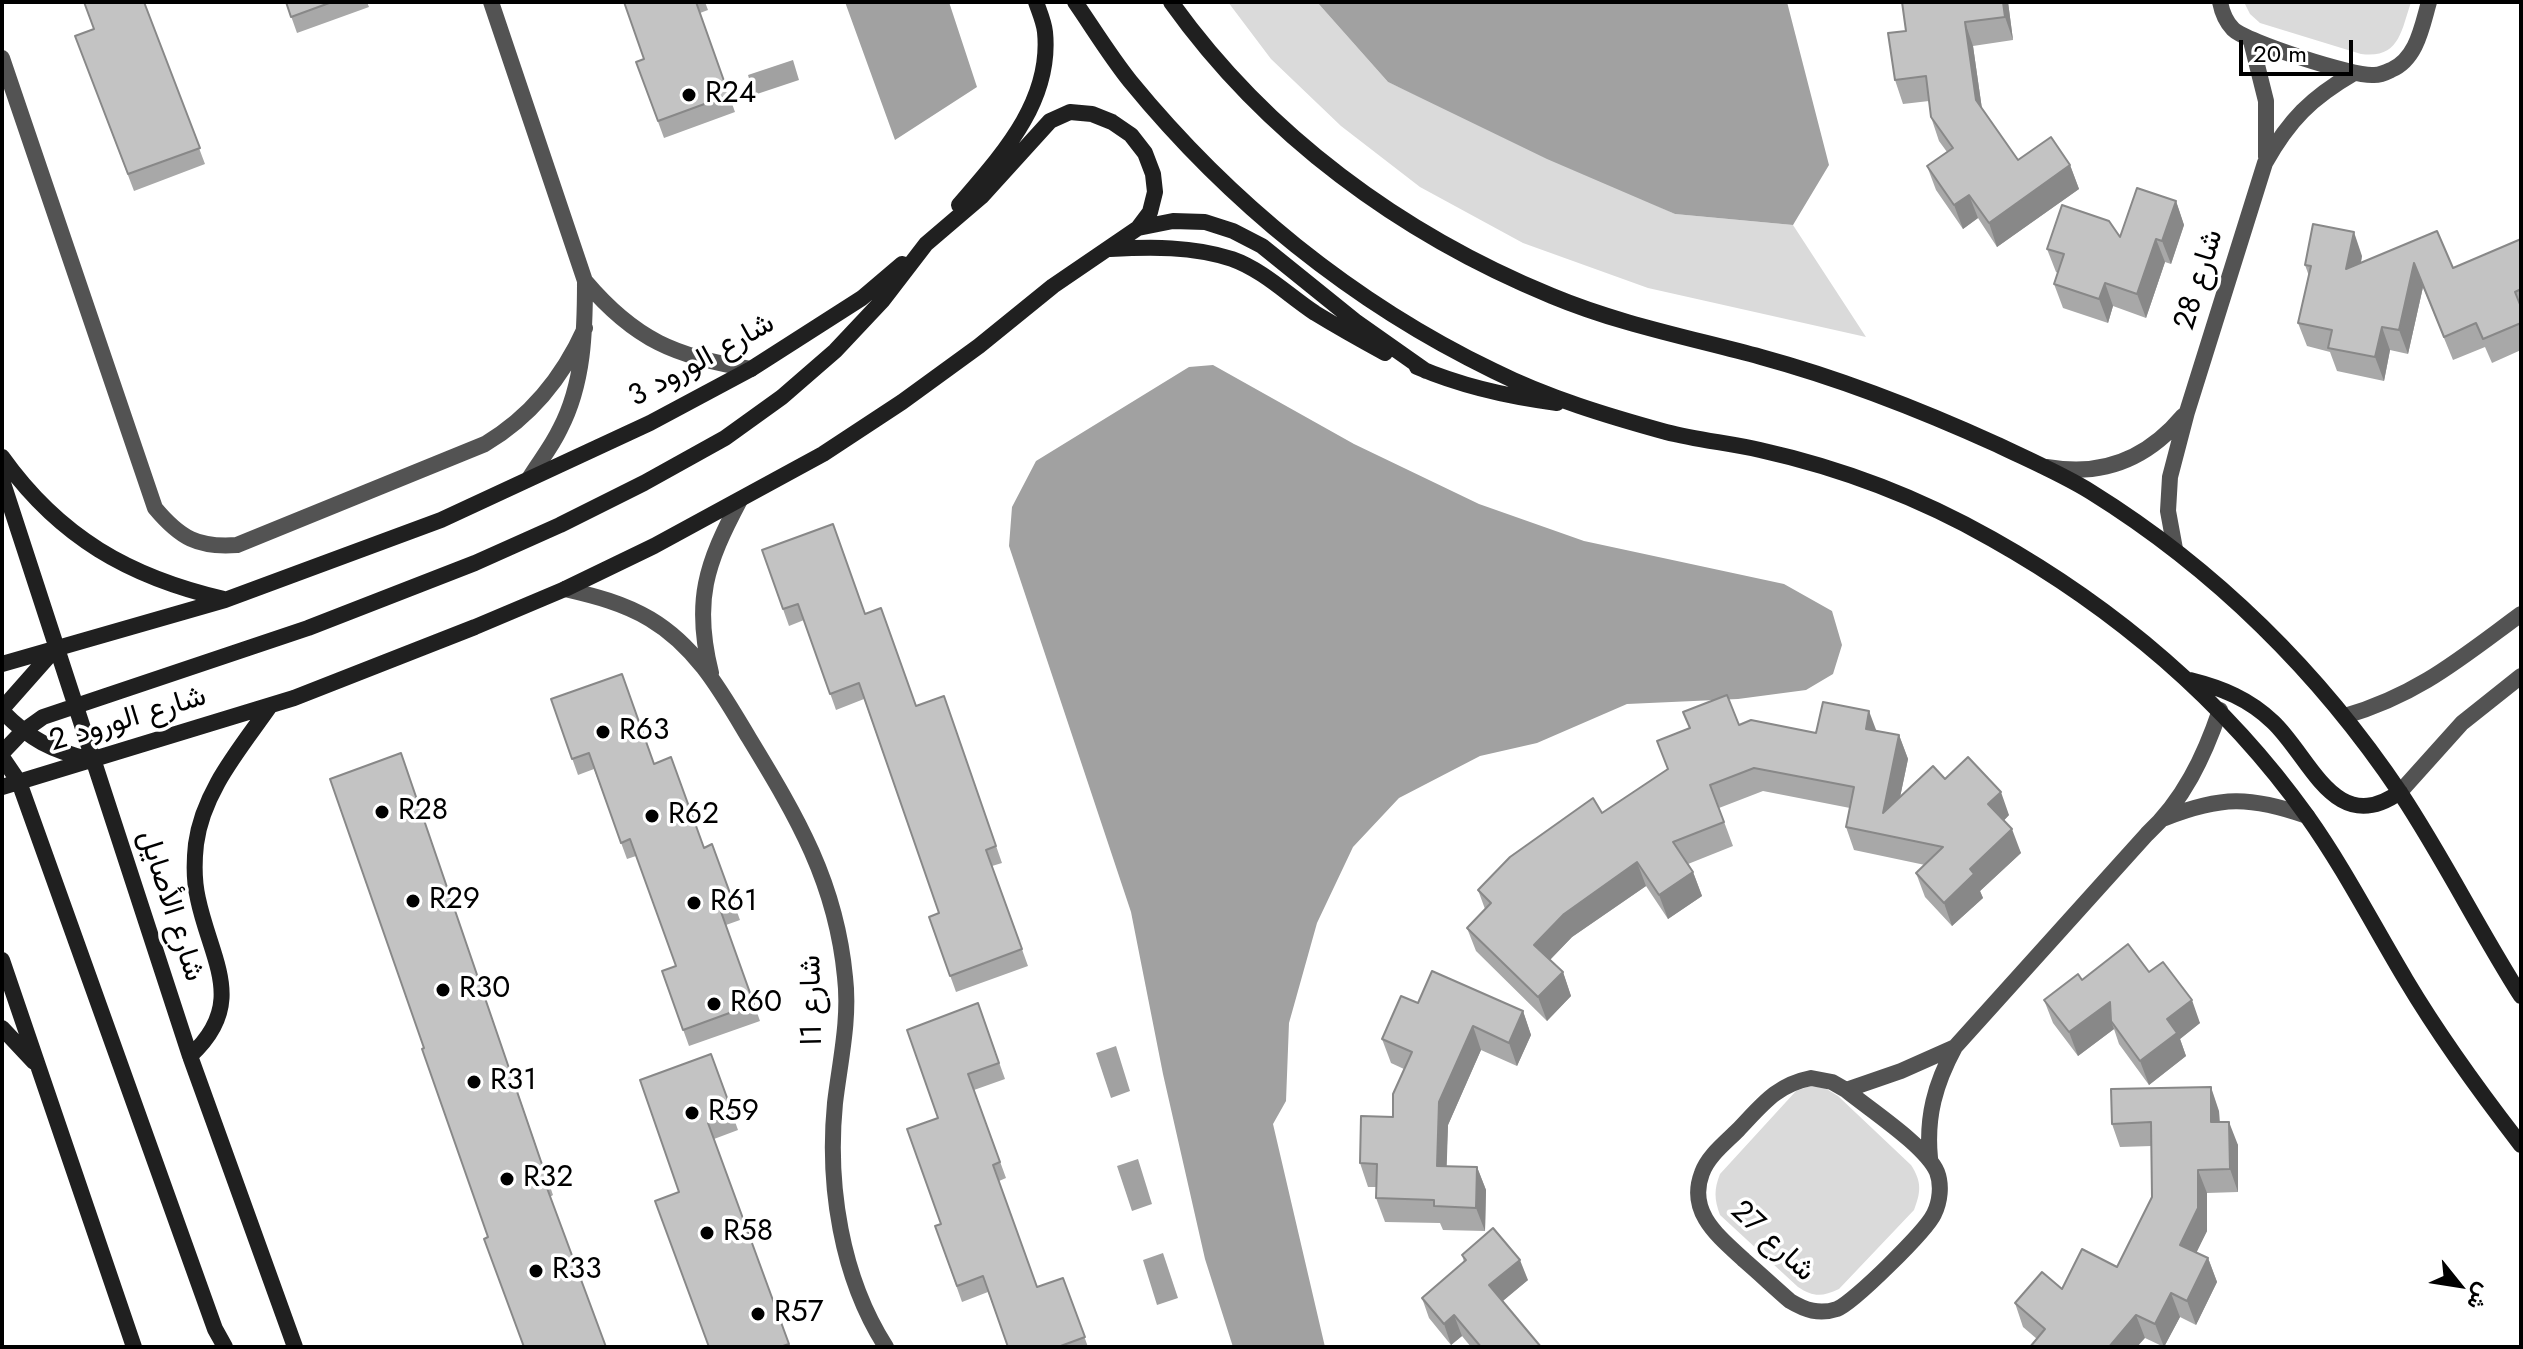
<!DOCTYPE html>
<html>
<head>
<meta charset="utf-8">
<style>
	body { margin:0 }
	#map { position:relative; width:2523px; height:1349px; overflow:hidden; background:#fff; font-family:Jost,Vazirmatn,sans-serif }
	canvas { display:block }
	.frame { position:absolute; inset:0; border:4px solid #000; pointer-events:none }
	.north { position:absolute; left:2419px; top:1245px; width:80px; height:80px; -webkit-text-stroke:6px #fff; paint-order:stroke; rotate:120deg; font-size:22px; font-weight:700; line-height:32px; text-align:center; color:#000 }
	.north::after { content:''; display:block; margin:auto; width:28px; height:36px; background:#000; clip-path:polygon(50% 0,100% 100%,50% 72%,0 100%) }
	.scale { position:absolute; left:2239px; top:40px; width:114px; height:36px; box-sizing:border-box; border:4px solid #000; border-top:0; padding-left:10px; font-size:24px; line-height:28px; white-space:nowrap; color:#000; -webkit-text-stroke:6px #fff; paint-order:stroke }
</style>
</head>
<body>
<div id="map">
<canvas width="2523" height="1349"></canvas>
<div class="frame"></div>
<div class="north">ش</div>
<div class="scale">20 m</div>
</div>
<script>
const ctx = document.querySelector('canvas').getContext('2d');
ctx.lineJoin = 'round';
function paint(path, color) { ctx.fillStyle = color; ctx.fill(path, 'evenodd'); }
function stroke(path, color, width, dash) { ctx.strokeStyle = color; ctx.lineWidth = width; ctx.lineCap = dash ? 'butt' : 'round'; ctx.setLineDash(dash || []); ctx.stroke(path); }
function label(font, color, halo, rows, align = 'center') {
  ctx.font = font + ' Jost,Vazirmatn,sans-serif'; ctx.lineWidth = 7; ctx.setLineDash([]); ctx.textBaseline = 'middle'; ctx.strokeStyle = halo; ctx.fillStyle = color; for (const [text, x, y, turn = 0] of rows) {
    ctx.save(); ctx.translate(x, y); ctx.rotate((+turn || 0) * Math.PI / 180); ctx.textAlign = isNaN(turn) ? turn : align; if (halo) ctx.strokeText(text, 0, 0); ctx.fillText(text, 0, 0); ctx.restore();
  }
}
paint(new Path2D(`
	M1228,2H1317L1388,82L1675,214L1793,225L1866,337L1648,288L1523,243L1420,187L1341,126L1271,59Z
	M2244,2H2411C2401,32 2399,59 2361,54L2260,23L2250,14Z
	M1810,1086L1825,1088L1838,1096L1911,1165C1922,1182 1921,1192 1914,1210L1839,1289C1822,1297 1813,1297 1798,1287L1720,1215C1714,1199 1714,1189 1720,1174L1796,1091Z`), '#dadada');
paint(new Path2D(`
	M845,2H949L977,87L895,140Z
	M1317,2H1787L1829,165L1793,225L1675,214L1547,159L1388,82Z
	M793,60L799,80L754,95L748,75Z
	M1213,365L1354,444L1479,504L1584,541L1784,584L1832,611L1842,645L1833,674L1806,690L1738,699L1627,704L1537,743L1480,756L1399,798L1353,847L1317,923L1289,1023L1286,1101L1273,1124L1325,1347H1233L1205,1259L1163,1074L1131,912L1009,546L1012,507L1036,461L1189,367Z
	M1116,1046L1130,1091L1111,1098L1096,1053Z
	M1138,1159L1152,1204L1132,1211L1117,1166Z
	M1163,1253L1178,1298L1157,1305L1143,1260Z`), '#a1a1a1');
stroke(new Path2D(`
	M491,2L585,281C585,331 584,383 560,429C552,446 540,461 530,477
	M2220,2C2222,12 2226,22 2233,29C2246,42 2355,77 2374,75C2379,75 2387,72 2391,70C2417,59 2422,26 2429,2
	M2251,41L2266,101V157
	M2,58L155,508C180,538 198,548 237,545L485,444C532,416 563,377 585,328
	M585,281C635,340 676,357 751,369
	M2048,467C2103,477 2147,459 2183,416
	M2175,549L2168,511L2170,477L2187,412L2265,163C2289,120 2311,98 2354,73
	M565,589C595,596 623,603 650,619C697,647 722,693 749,738C797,817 836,882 845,977C850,1019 840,1061 835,1103C827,1185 841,1277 886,1347
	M711,673C693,601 706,564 740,500
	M2345,716C2418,695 2461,658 2521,614
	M2400,792L2462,723L2521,676
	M2165,818C2221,796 2250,796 2307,816
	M1811,1078L1832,1082L1846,1090C1869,1109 1926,1146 1937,1172C1942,1185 1940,1202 1934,1214C1926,1231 1853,1303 1837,1309C1819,1315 1805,1310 1790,1301C1774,1287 1759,1273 1744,1260C1718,1236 1687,1212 1702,1173C1708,1156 1725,1143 1738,1130C1762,1105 1776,1085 1811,1078Z
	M1846,1090L1901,1071L1955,1047
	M1930,1158C1926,1117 1935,1084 1955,1047L2147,834C2183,801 2204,757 2220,710`), '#535353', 16);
stroke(new Path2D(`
	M1075,2C1093,28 1110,56 1130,81C1229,202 1353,303 1494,371C1548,398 1608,416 1666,432C1697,440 1729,443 1760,450C1841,468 1920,498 1992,539C2115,608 2225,701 2307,816C2344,868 2373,925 2406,980C2440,1037 2480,1092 2521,1145
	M1171,2C1266,135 1401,234 1552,296C1619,324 1691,338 1761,357C1842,379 1921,410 1998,445C2029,460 2062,474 2091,492C2215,569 2320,673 2401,794C2444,859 2479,930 2521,996
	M959,205C1001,156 1052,102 1045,32C1044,22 1039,11 1036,2
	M1110,249C1151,247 1192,246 1232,259C1263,270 1288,295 1315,313C1338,327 1361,340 1385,353
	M1417,367C1461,386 1510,397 1557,403
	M2,457C59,537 129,577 224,599
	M2,480L190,1056L295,1347
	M2,664L225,600L441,520L650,423L751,369L862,298L902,264
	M2190,680C2222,688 2249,699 2273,722C2311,758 2335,838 2400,792
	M2,709L56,648
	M2,711C30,740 52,750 90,760
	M2,753L22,732L43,717L308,628L475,563L560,525L644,483L725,438L782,397L835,351L883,300L926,244L981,197L1050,121L1070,112L1092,114L1112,122L1131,135L1145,153L1153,174L1155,192L1150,212L1138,228
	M2,757L19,782L215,1329L225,1347
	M2,787L294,698L475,627L565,589L654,546L823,454L902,402L979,346L1053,286L1138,228L1173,221L1205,222L1233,231L1262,246L1355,321L1426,371
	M2,960L134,1347
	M2,1028L34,1062
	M190,1056C248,1003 211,961 198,899C194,882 194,862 196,844C203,791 240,749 270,706`), '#202020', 16);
paint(new Path2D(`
	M144,2L205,164L134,191L75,36L94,29Z
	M286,2H367L369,7L297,33Z
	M624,2H705L708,10L700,13L735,112L664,138L636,62L644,59Z
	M2008,2L2013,40L1973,46L1982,109L2018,160L2070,165L2079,189L1997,247L1978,218L1963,229L1936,190L1927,166L1947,152L1939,141L1931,117L1929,101L1903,104L1895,80L1906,31Z
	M2176,201L2184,225L2171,264L2165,262L2146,318L2113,306L2108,323L2063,308L2054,284L2058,273L2056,272L2047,249L2120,237Z
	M2521,239V350L2492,363L2485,347L2453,360L2423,287L2408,354L2390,350L2384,381L2337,371L2330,352L2307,346L2298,323L2309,276L2305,265L2362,256L2361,263L2453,268Z
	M762,550L865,614L916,706L944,696L1002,863L992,866L1028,966L956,992L929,917L939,913L864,699L836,710L804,620L789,626Z
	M551,699L654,764L704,848L712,844L740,920L726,925L760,1021L689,1046L662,971L676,966L636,856L627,859L594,769L578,775Z
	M1739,725L1816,733L1876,731L1899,735L1908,759L1900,797L1945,779L2009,815L2004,820L2021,853L1980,891L1983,898L1952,926L1925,897L1916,873L1925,865L1854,850L1846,827L1850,808L1763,791L1719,808L1733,846L1688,864L1693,872L1702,896L1668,919L1646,886L1572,937L1550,960L1563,972L1571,996L1547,1021L1476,951L1467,928L1485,909L1478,890L1602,813Z
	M401,753L553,1195L488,1237L424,1048Z
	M2149,972L2200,1023L2180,1039L2186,1056L2149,1085L2119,1044L2114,1029L2078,1056L2053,1023L2044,1000L2082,980Z
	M978,1003L1005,1079L974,1090L1006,1178L999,1181L1037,1287L1063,1278L1088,1347H1008L988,1292L962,1302L935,1226L941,1224L938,1118Z
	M1418,1003L1523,1011L1531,1035L1517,1066L1481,1050L1448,1125L1446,1166L1477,1167L1486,1190L1485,1231L1443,1230L1440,1223L1385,1222L1376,1198L1377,1187H1368L1360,1163L1393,1117L1404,1069L1391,1063L1382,1039Z
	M711,1054L738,1130L714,1139L790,1347H709L679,1192Z
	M2219,1111L2220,1122L2238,1145V1192L2207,1193V1231L2196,1252L2208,1258L2217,1282L2196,1325L2180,1317L2164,1347L2145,1338L2037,1339L2023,1327L2015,1303L2062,1289L2117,1267L2152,1197V1146L2120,1147L2112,1124Z
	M1462,1255L1528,1280L1502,1301L1541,1347H1471L1462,1336L1451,1345L1429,1318L1422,1298L1464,1262Z`), '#a8a8a8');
paint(new Path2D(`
	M2003,2H2008L2013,40L2005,17Z
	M1965,22L1973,46L1984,123L1976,100Z
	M2070,165L2079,189L1997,247L1989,223Z
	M1969,195L1978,218L1963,229L1954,205Z
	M2176,201L2184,225L2171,264L2162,241Z
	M2354,232L2362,256L2354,293L2346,269Z
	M2156,239L2165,262L2146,318L2137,294Z
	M2414,263L2423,287L2408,354L2399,330Z
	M2105,283L2113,306L2108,323L2099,299Z
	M2382,327L2390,350L2384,381L2375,357Z
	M1869,711L1878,735L1866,729Z
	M1899,735L1908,759L1892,836L1883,813Z
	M2001,792L2009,815L1997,828L1988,804Z
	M2012,829L2021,853L1980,891L1983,898L1952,926L1944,903L1970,869Z
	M1637,862L1646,886L1572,937L1542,968L1534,945L1564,914Z
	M1693,872L1702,896L1668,919L1659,895Z
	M1563,972L1571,996L1547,1021L1538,997Z
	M2192,1000L2200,1023L2180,1039L2186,1056L2149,1085L2140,1061L2167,1019Z
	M2110,1002L2111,1021L2114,1029L2078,1056L2069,1032Z
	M1523,1011L1531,1035L1517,1066L1509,1043Z
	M1473,1026L1481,1050L1448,1125L1446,1189L1437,1166L1439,1102Z
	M2211,1087L2219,1111L2220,1145L2211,1122Z
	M2229,1122L2238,1145V1192L2230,1169Z
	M1477,1167L1486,1190L1485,1231L1476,1208Z
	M2198,1170L2207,1193V1231L2189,1268L2180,1245Z
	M2208,1258L2217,1282L2196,1325L2187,1301Z
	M1520,1260L1528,1280L1497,1306L1489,1285Z
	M2171,1293L2180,1317L2164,1347L2155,1324Z
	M1454,1315L1462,1336L1451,1345L1444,1324Z
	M2136,1315L2145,1338L2137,1347H2109Z`), '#888');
const building = new Path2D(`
	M84,2H144L200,148L128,174L75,36L94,29Z
	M286,2H332L291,17Z
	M624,2H696L729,95L658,121L636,62L644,59Z
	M1902,2H2003L2005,17L1965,22L1976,100L2018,160L2051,137L2070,165L1989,223L1969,195L1954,205L1927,166L1953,148L1931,117L1926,76L1895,80L1888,33L1906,31Z
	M2137,188L2176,201L2162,241L2156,239L2137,294L2105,283L2099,299L2054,284L2064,254L2047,249L2062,205L2109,221L2120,237Z
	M2313,224L2354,232L2346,269L2437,231L2453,268L2521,239V289L2515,292L2521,307V323L2483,339L2476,323L2444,337L2414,263L2399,330L2382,327L2375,357L2328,348L2332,330L2298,323L2311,266L2305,265Z
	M833,524L865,614L881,608L916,706L944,696L996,846L986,850L1022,949L950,976L929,917L939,913L859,683L830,694L798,604L783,609L762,550Z
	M622,674L654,764L671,757L704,848L712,844L734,904L720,909L754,1004L683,1030L662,971L676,966L630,839L621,843L589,753L572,759L551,699Z
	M1727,695L1739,725L1751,720L1816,733L1823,702L1869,711L1866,729L1899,735L1883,813L1933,766L1945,779L1968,757L2001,792L1988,804L2012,829L1970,869L1974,874L1944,903L1916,873L1943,847L1846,827L1854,787L1754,768L1710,785L1724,822L1673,842L1693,872L1659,895L1637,862L1564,914L1534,945L1563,972L1538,997L1467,928L1491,903L1478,890L1510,857L1593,798L1602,813L1668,769L1657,741L1690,728L1683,712Z
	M401,753L547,1179L544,1180L606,1347H524L484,1239L488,1237L422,1049L424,1048L330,779Z
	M2128,944L2149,972L2163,962L2192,1000L2167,1019L2177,1033L2140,1061L2111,1021L2110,1002L2069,1032L2044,1000L2078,974L2082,980Z
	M1432,971L1523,1011L1509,1043L1473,1026L1439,1102L1437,1166L1477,1167L1476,1208L1434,1206V1200L1376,1198L1377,1164L1360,1163L1361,1116L1393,1117V1094L1412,1052L1382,1039L1401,996L1418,1003Z
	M978,1003L999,1063L968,1074L1000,1162L993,1165L1037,1287L1063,1278L1085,1337L1058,1347H1008L983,1276L957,1286L935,1226L941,1224L907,1129L938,1118L907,1030Z
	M711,1054L733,1114L708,1123L789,1344L780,1347H709L655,1201L679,1192L640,1080Z
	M2211,1087V1122H2229L2230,1169L2198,1170V1208L2180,1245L2208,1258L2187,1301L2171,1293L2155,1324L2136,1315L2109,1347H2030L2045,1329L2015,1303L2042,1272L2062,1289L2082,1249L2117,1267L2152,1197L2151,1122L2112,1124L2111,1089Z
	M1493,1228L1520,1260L1489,1285L1541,1347H1481L1454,1315L1444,1324L1422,1298L1466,1260L1462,1255Z`);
paint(building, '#c3c3c3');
stroke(building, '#888', 2);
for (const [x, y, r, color] of [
	[689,95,8,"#000"],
	[603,732,8,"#000"],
	[382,812,8,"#000"],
	[652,816,8,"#000"],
	[413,901,8,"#000"],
	[694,903,8,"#000"],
	[443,990,8,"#000"],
	[714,1004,8,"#000"],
	[474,1082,8,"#000"],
	[692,1113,8,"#000"],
	[507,1179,8,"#000"],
	[707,1233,8,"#000"],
	[536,1271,8,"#000"],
	[758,1314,8,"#000"]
]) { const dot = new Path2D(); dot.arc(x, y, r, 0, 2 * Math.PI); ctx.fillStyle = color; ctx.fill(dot); stroke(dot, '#fff', 3); }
label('30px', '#000', '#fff', [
	["R24",705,95],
	["R63",619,732],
	["R28",398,812],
	["R62",668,816],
	["R29",429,901],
	["R61",710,903],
	["R30",459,990],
	["R60",730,1004],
	["R31",490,1082],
	["R59",708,1113],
	["R32",523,1179],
	["R58",723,1233],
	["R33",552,1271],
	["R57",774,1314]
], 'left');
label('30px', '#000', '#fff', [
	["شارع 28",2200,280,-73],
	["شارع الورود 3",702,361,-29],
	["شارع الورود 2",128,720,-17],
	["شارع الأصايل",170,906,72],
	["I1 شارع",813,1000,-91],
	["شارع 27",1772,1242,43]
]);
</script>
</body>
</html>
